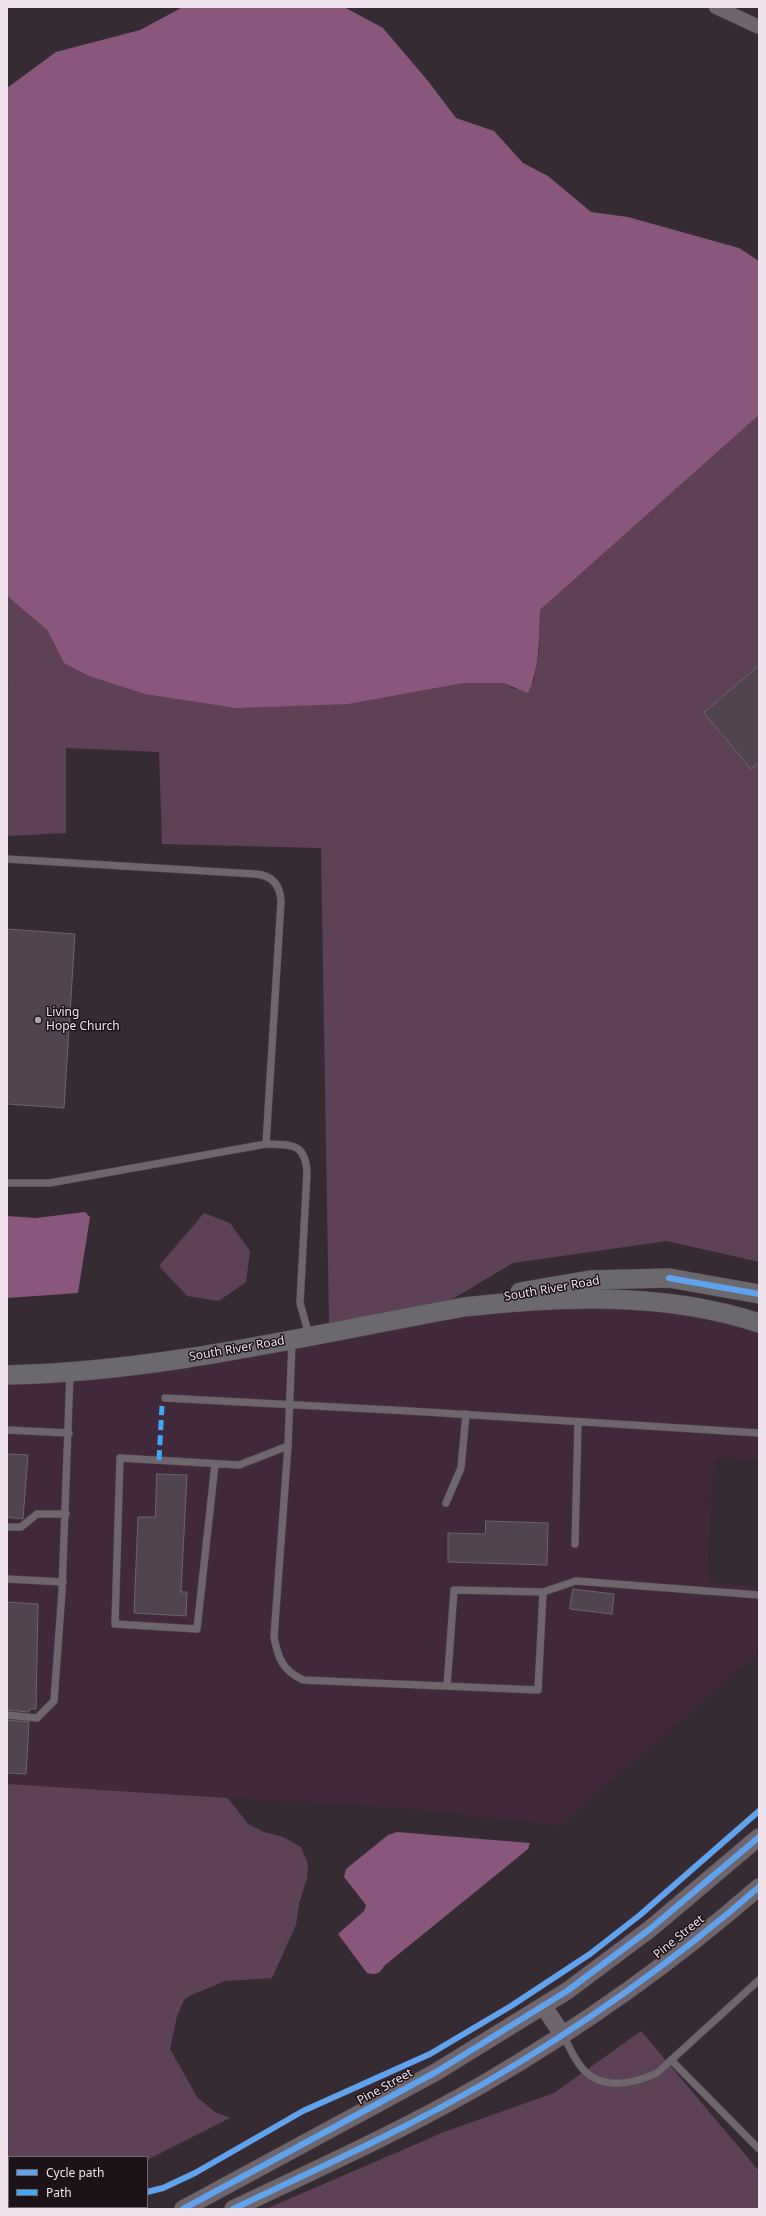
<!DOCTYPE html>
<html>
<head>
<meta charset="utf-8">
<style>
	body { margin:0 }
	#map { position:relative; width:766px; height:2216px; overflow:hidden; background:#362b33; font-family:"Noto Sans",sans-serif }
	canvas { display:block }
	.frame { position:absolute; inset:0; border:8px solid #f0e2ec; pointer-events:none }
	.legend { position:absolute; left:8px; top:2156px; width:140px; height:52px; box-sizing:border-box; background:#1c1319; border:1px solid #71666d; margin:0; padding:5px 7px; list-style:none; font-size:12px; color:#f0e2ec }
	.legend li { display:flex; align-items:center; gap:8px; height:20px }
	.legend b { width:20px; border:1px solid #71666d }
</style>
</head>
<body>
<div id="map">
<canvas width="766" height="2216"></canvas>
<div class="frame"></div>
<ul class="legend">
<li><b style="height:5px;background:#60a3ed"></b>Cycle path</li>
<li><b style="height:5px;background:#3fa9f5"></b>Path</li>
</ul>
</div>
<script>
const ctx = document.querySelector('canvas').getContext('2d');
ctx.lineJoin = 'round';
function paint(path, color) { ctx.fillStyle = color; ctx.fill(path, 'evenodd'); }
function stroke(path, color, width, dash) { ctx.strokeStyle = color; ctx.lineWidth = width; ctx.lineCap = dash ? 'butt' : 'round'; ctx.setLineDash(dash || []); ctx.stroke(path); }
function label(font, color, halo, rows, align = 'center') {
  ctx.font = font + ' "Noto Sans",sans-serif'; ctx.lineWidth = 3; ctx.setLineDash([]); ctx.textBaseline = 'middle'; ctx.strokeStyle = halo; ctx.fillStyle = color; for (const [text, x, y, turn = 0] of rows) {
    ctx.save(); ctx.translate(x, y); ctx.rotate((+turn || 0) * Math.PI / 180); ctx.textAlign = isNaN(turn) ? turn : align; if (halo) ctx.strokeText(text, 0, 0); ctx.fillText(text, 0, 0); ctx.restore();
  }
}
paint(new Path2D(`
	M610,1308L660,1311L741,1326L759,1332V1461L723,1457L715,1461L713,1466L707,1576L708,1580L713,1583L759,1586V1652L560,1825L408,1808L7,1784V1383L465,1316L516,1310Z`), '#41293b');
paint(new Path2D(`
	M759,415V1262L667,1241L513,1263L449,1301L329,1323L321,848L162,844L159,752L66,748V833L7,836V685L9,683L7,680V596L47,630L64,663L349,704L464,683H503L515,689L534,681L539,651L540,610Z
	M204,1213L230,1223L250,1251L246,1282L219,1301L187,1296L159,1266Z
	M7,1784L228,1798L248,1824L264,1832L283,1837L301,1847L308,1864L307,1878L299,1904L296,1925L272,1978L225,1981L189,1996L184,2000L177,2016L170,2049L197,2097L215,2112L230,2118L147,2160V2157H9V2207H54L50,2209H7Z
	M641,2031L759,2171V2209H266L444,2132L554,2093Z`), '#5e4156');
paint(new Path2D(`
	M183,7H344L383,28L428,81L456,118L494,131L523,163L548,176L591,212L628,217L739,248L759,261V415L540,610C539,638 540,668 528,693L503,683H464L349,704L236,708L145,694L89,676L64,663L47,630L7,596V88L56,52L140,30Z
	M85,1212L90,1217L78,1293L7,1298V1216L36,1218Z
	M397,1832L530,1843L528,1849L384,1966C380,1974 376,1975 367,1973L338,1934L364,1911L366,1905L344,1877L346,1869L388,1835Z`), '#88577b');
const building = new Path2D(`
	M759,666V762L751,769L704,713Z
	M7,929L75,934L64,1108L7,1104Z
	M7,1454L28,1455L23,1519L7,1517Z
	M157,1474L187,1475L181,1592H187L186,1616L134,1613L138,1517H155Z
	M486,1521L548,1523L547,1565L448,1562V1533L485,1534Z
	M573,1589L614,1594L612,1614L570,1609Z
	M7,1602L38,1604L36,1709H30L29,1712L7,1710Z
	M7,1720L29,1722L26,1774L7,1773Z`);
paint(building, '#52444e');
stroke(building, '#6d636a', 1);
const service = new Path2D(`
	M7,859L255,874C271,875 280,884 281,901L266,1144
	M7,1183H50L266,1144C291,1145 305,1142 307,1172L300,1303L309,1335
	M165,1398L410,1411L759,1433
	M7,1430L69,1433
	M288,1446L274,1637C278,1658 282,1670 303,1680L538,1690L543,1592L454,1590L447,1686
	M215,1464L197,1629L115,1624L120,1458L239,1465L288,1446L292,1341
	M446,1503L461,1468L466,1414
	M7,1527H21L37,1514H66
	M575,1544L578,1422
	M7,1579L63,1582
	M543,1592L576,1581L759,1595
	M7,1715L37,1718L54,1701L62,1591L70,1373
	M563,2035C569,2046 574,2059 582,2068C601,2091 633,2084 657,2073L759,1980
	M671,2060L759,2149`);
const minor = new Path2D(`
	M716,7L759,27`);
const tertiary = new Path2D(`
	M543,2006L563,2035
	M183,2209L436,2072L567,1991L650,1929L759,1837
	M233,2209C317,2169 403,2130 483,2084C581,2027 674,1961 759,1887`);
const secondary = new Path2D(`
	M520,1292L590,1280L669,1278L759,1294
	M7,1375C160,1372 314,1334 464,1307C561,1296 665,1292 759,1323`);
stroke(service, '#534a51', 8);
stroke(minor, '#534a51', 15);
stroke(tertiary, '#534a51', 18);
stroke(secondary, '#534a51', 20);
stroke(service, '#6f666d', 7);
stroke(minor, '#6f666d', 14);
stroke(tertiary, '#6f666d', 17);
stroke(secondary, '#6c696e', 19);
stroke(new Path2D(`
	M159,1460L162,1406`), '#3fa9f5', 5, [10, 5]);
stroke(new Path2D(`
	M669,1278L759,1294
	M147,2192L163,2188L195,2173L303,2111L430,2054L511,2006L590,1954L640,1915L759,1811
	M183,2209L436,2072L567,1991L650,1929L759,1837
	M233,2209C317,2169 403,2130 483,2084C581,2027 674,1961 759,1887`), '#60a3ed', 6);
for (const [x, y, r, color] of [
	[38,1020,4,"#afa2ab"]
]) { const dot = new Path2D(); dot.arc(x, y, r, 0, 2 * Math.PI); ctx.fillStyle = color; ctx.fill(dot); stroke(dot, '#1c1319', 1.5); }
label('12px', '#f0e2ec', '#1c1319', [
	["Living",46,1013],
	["Hope Church",46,1027]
], 'left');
label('12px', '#f0e2ec', '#1c1319', [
	["South River Road",552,1289,-10],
	["South River Road",237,1349,-10],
	["Pine Street",679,1937,-39],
	["Pine Street",385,2087,-29]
]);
</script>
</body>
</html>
